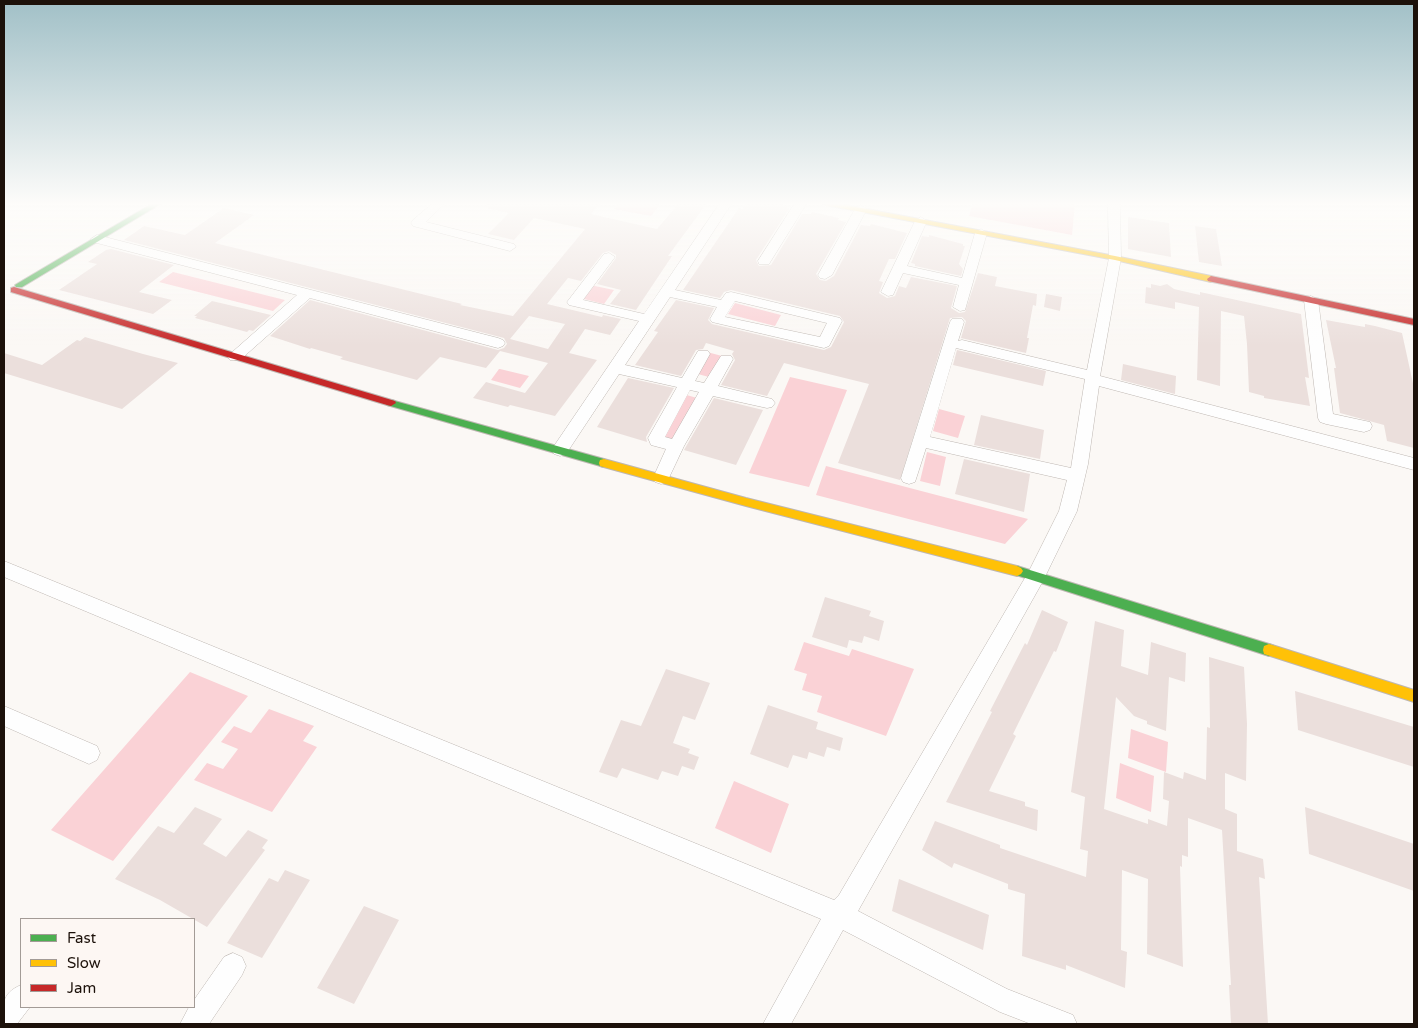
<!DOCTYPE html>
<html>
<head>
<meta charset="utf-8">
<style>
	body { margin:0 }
	#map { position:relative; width:1418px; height:1028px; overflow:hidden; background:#fbf8f5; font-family:"Varela Round",sans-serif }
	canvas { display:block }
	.frame { position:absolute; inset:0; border:5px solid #1c110a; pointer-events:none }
	.legend { position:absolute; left:20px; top:918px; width:175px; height:90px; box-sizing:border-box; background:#fdf7f3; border:1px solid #a39b96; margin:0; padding:6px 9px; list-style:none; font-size:15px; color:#1c110a }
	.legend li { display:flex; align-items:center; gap:10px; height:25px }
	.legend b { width:25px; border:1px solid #a39b96 }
</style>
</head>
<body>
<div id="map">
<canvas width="1418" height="1028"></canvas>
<div class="frame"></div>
<ul class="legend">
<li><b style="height:6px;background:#4caf50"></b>Fast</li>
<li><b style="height:6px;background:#ffc107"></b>Slow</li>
<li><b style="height:6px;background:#c62828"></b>Jam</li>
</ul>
</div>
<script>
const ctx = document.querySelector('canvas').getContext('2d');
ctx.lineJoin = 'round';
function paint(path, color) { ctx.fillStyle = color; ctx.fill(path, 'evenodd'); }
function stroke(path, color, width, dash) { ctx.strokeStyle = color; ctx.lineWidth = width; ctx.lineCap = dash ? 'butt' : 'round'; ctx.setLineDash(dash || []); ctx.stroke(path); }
paint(new Path2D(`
	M619,203H649L660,205L651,216L614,209Z
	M973,203H1075L1072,235L969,216Z
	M173,272L285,300L273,311L159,282Z
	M590,285L614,290L604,304L580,298Z
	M735,303L781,315L775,326L728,314Z
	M707,352L722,356L709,377L694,373Z
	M499,369H500L529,376L520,388L491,380Z
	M790,377L847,390L809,487L749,473Z
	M683,394L697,398L673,440L659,437Z
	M939,409L965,416L958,438L933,431Z
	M927,452L946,457L940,486L920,481Z
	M826,466L1028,519L1005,544L816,495Z
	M804,642L849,656L852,649L914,669L886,736L817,712L822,696L802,690L807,674L794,670Z
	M190,672L248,696L113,861L51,830Z
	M269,709L314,726L303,741L317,747L272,812L194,780L207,763L223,769L238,749L221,742L234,726L251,733Z
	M1131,729L1168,742L1166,772L1128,758Z
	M1120,763L1154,776L1151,812L1116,798Z
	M734,781L789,804L771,853L715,828Z`), '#fad2d6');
paint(new Path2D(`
	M488,203H601L591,214L657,229L679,203H707L668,256H672L636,310L610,304L621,290L597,284L616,258V255L609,251L603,253L581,281L568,278L547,304L602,317L603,315L621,319L610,335L585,329L569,353L597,360L555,416L510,405L508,407L473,398L486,382L525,393L548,363L500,351L486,368L440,357L417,380L340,359L343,357L311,348L310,349L270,336L310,300L498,350L504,348L507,344L504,338L124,240L144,226L185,235L224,208L254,215L215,243L462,304L460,305L513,316L585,229L534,218L514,240L488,234L509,213L487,208ZM529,316L565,324L548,349L510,339Z
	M746,203H771L785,205L789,209L756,260L759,266L771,265L802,214H811L812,212L839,218L838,220L846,222L816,274L820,280L826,281L834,276L861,225L870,226L871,224L907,233L895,259H889L879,281L883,282L879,293L887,298L895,296L899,286L906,288L911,277L957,286L951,308L959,313L965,312L978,273L997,277L995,286L1037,294L1036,306L1033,305L1027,338H1029L1026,353L961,338L966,321L962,317L950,318L900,480L838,463L869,384L784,363L767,396L721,385L735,360L732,354L734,351L706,343L703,349L696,350L681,376L635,365L658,332L654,331L676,300L714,308L708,320L712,324L824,350L831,347L844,322L840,316L731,290L724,292L720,298L683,290L739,208L742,209Z
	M1128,217L1169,223L1171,257L1128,249Z
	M1195,226L1216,229L1222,266L1199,262Z
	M929,235L963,244V246H965L959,264L963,269L961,276L915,266V264L911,263L922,236L929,237Z
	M111,249L174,265L139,292L172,300L153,314L59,290L97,264L88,262L106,250Z
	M1151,284L1160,286L1167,284L1174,289L1200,295V292L1301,314L1309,378L1305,377L1310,406L1264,398V396L1249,392L1247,344L1244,316L1221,311L1220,386L1197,380L1199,307L1175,302V309L1145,303L1146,287L1151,288Z
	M1046,294L1062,297L1060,311L1044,307Z
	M212,301L246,309L271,315L253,331L249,330L247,332L195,318L197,316H194Z
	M1326,320L1365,327V324L1375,326L1402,333L1414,388V448L1387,441L1384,425L1340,413L1334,368H1336Z
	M85,337L143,354L178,363L122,409L4,373V353L42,365L77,340L80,341Z
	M957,350L1046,371L1043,386L953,365Z
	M1123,364L1176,376L1175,394L1121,380Z
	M628,378L674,388L646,437L647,442L597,427Z
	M714,398L763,410L736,465L684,450Z
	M981,415L1044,430L1040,459L974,445Z
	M964,459L1030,474L1024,512L955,494Z
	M825,597L871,611L869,616L884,621L879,641L864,636L862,643L849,640L847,648L812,637Z
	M1042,610L1068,622L1056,652L1054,651L1013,734L1016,736L989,791L1025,802V806L1038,810L1037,831L946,802L992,712L990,711L1025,643L1027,645Z
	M1095,621L1124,630L1121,666L1148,675L1151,642L1186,653L1185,682L1169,677L1166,731L1147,724V721L1134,716L1116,697L1104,809L1148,824V819L1167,826L1169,801L1163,799L1164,772L1183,779L1184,772L1206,780L1207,727L1210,728L1209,657L1244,667L1247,724L1246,781L1225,773V809L1237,814V851L1263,859L1265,879L1259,877L1268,1024H1231L1229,985H1231L1222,830L1188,818V857L1182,855V867L1180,866L1183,967L1147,954L1148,879L1122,870L1121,950L1127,952L1125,988L1066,965V970L1022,956L1025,894L1008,889V884L954,863L952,868L922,850L935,821L1000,845V848L1086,877L1088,851L1080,849L1085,797L1071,792Z
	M666,669L710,683L695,720L683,716L673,743L690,749L688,753L699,757L694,770L682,766L678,776L662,771L658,780L622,768L617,778L599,772L621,720L641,726Z
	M1295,691L1414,727V767L1298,730Z
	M768,705L818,722L816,729L843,738L840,751L827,747L824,757L809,752L807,759L793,755L788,768L750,754Z
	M195,807L222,819L203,844L226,857L248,830L268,840L262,848L265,850L207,927L160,900L115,879L158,826L174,833Z
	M1305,807L1414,844V891L1309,854Z
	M285,870L310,880L262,958L227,943L269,878L278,882Z
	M899,879L989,915L983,950L892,911Z
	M364,906L399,920L354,1004L317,988Z`), '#ebdfdc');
const street = new Path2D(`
	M433,203H445L426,222L514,244L516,247L510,251L413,226L411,223L413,220Z
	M720,203H732L675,290L721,300L726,293L731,292L840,318L842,321L829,346L824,348L712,322L710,319L717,307L670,297L625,365L682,378L698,351H708L710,354L695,381L704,383L721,356H731L733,359L718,386L772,399L775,403L772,407L767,408L713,396L684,446L667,482L661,484L655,482L653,478L666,449L651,445L648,438L677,387L619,374L566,454L560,456L554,454L552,450L554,446L639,321L569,305L567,302L604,254L609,253L615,257L583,300L644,314ZM735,301L827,323L820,337L725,317ZM690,390L699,392L672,439L665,437Z
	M795,203H807L769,264H759L758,261Z
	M1108,203H1120L1121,258L1100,376L1414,458V470L1099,386L1088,464L1077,511L1043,581L858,911L1007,989L1073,1015L1077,1024H1031L1000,1012L843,930L791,1024H763L821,919L4,577V561L834,900L839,895L1029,571L1059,511L1067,480L926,448L915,482L909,484L903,482L901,478L950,322L952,319H962L964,322L958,341L962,340L1087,370L1109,258ZM956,348L1085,379L1071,468L930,437Z
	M861,205L867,209L832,275L825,279L820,278L818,275L855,209Z
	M921,217L927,221L907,266L962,278L975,233L981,229L987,233L965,310L960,311L953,307L959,285L903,273L893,295L888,296L881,292L915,221Z
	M97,235L498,338L503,340L505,343L503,346L498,348L310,298L240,360H230L228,357L230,354L297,295L93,242L91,239Z
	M1311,296L1318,300L1333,414L1370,422L1372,426L1370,430L1364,432L1326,424L1320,422L1318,418L1304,300Z
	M4,706L97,746L100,753L97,760L89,764L4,726Z
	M233,953L242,957L246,966L242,975L209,1024H180L189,1007H194V1000L224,957Z
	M21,985V1007H30L17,1024H4C4,1005 0,994 21,985Z`);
const fast = new Path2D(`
	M153,203H162L22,287H16L15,285Z
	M391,400L604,459L609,463L604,467L387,405L386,403Z
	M1017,566L1269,644L1274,646L1275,650L1274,654L1269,656L1013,574L1011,571L1013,568Z`);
const slow = new Path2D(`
	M822,203H835L1115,256L1211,276L1215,279L1211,282L1115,260L825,205Z
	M604,459L746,498L1017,566L1021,568L1023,571L1021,574L1017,576L746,506L600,466L599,463L600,460Z
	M1269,644L1414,690V702L1264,654L1263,650L1264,646Z`);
const jam = new Path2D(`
	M1211,276L1414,319V325L1208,281L1207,279Z
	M14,287L395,401L396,403L391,406L387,405L11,292V288Z`);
stroke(street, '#beb7b2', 1);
stroke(fast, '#beb7b2', 2);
stroke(slow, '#beb7b2', 2);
stroke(jam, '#beb7b2', 2);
paint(street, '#fefefe');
paint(fast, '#4caf50');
paint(slow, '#ffc107');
paint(jam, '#c62828');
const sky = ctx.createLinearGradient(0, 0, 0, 346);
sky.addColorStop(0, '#a1c0c7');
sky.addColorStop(0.59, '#fdfcfa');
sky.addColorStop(1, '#fdfcfa00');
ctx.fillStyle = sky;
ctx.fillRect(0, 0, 1418, 346);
</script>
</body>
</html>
